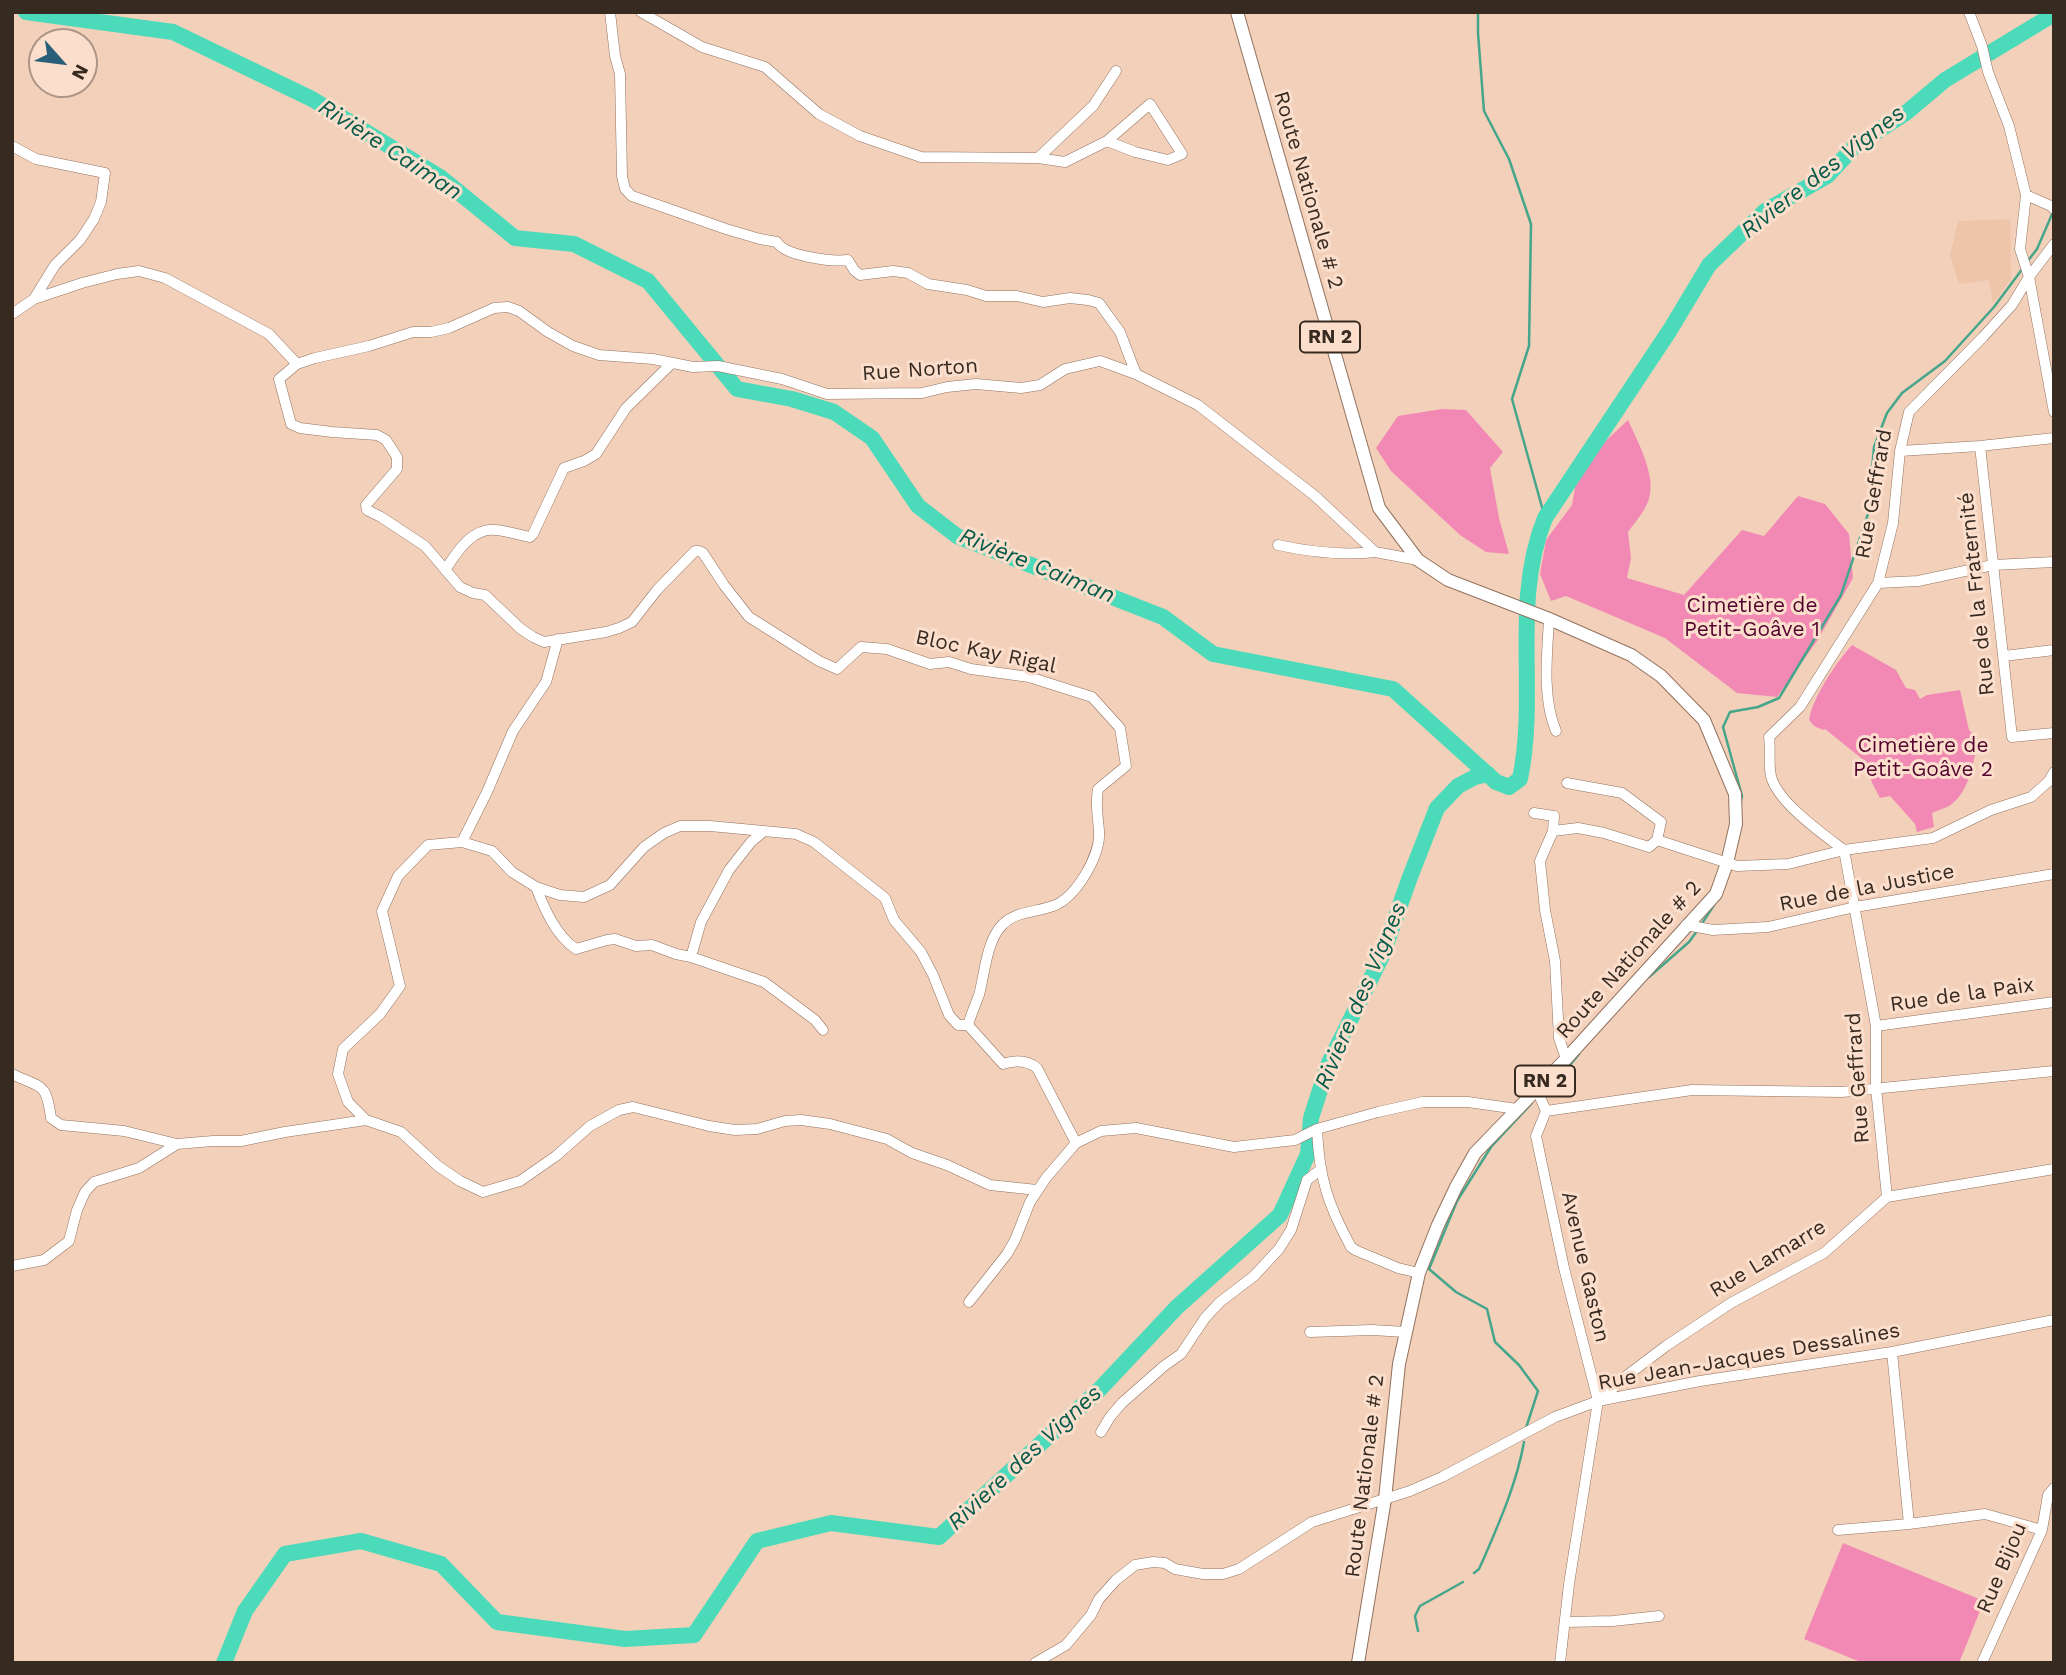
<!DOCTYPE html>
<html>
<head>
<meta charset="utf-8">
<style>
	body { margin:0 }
	#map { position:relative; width:2066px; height:1675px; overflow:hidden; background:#f3d0b9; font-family:"Work Sans",sans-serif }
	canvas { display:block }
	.frame { position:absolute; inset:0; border:14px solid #372a21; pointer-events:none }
	.north { position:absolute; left:28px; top:28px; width:70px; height:70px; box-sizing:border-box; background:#fbdecc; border:2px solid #ad9688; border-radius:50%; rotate:118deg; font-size:19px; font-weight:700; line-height:28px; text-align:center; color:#372a21 }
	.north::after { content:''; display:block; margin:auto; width:24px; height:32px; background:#2a5f7a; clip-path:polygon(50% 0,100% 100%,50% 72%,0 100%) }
</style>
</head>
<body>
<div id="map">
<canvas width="2066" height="1675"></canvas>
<div class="frame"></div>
<div class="north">N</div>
</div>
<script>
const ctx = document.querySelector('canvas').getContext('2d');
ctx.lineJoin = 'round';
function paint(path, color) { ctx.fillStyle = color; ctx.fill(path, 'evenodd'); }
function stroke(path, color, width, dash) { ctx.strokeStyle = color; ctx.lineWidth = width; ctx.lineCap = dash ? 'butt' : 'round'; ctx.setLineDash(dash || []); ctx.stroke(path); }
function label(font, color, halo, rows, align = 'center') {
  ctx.font = font + ' "Work Sans",sans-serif'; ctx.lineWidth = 6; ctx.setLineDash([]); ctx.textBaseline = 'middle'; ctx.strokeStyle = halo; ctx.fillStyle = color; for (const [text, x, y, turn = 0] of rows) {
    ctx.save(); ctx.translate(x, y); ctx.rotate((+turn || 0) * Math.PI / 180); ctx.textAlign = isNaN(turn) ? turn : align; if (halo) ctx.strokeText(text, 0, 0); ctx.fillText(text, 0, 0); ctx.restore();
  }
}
paint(new Path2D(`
	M2010,219L2011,279L1993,303L1989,280L1959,284L1950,256L1958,221Z`), '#efc5aa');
paint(new Path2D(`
	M1442,409L1466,410L1503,452L1490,468L1499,518L1509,554L1486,552L1460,535L1391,471L1376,448L1398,416Z
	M1628,420C1637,440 1654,471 1650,494C1648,508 1636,521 1628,532L1631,558L1627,578L1684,595L1742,530L1764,536L1798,496L1825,504L1849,534L1853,578L1817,641L1777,697L1737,693L1665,638L1566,596L1551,601L1540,574L1546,540L1572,505L1579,466Z
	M1852,645L1896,670L1906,688L1915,690L1920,699L1927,695L1960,690L1969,730L1978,739C1974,760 1970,789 1953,803C1948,808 1938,810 1932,813L1934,827L1917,832L1915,824L1890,796L1880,798L1872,783L1866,762L1825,729L1823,730L1814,726L1809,720C1812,698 1837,661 1852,645Z
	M1843,1543L1984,1601L1959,1663H1863L1804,1639Z`), '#f289b5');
stroke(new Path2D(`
	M1478,12V33L1484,111L1509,159L1531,224L1529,346L1512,399L1545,518
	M2027,262L2037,249L2053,212
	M1741,801L1742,796L1723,727L1730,712L1758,707L1779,698L1841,595L1868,514L1874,447L1887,413L1902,393L1945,361L1994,307L2023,268
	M1701,925L1714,905
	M1649,977L1689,942L1697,931
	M1557,1081L1579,1054
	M1526,1428L1538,1391L1519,1365L1495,1342L1487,1309L1456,1292L1429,1269L1457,1201L1491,1147L1532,1103
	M1474,1573L1479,1569L1484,1558C1500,1521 1517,1482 1524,1442
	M1418,1631L1415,1616L1420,1606L1463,1582`), '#46a68c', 2.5);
stroke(new Path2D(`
	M26,12L173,32L312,99L440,177L515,238L574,244L648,281L737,389L792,399L834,412L872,438L918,506L957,536L1163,617L1213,654L1393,689L1496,782L1509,787L1520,779C1538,692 1511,602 1545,518L1670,330L1709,265L1765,211L1827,176L1855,146L1907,112L1945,80L2054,14
	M224,1663L245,1611L285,1554L361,1541L441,1564L497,1622L625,1639L694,1635L757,1541L831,1523L939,1537L1099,1390L1177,1307L1280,1215L1308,1154L1311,1118L1328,1065L1382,956L1410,877L1437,808L1458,786L1475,777L1488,774`), '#4cdbba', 16);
const minor = new Path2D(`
	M610,12L615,56L620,74L622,176L625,189L632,196L726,229L760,239L777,242C784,256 832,262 848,260L854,270L860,275L893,271L908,273L928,284L967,290L986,296H1017L1043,302L1070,298L1088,300L1099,303L1120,332L1136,374
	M641,12L702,47L765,67L819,114L860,136L921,157L1038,158L1065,162L1107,141L1150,104L1182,154L1168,160L1135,152L1107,141
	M1969,12L1982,46L1988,72L2009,126L2026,195L2051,206L2054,209
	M12,146L36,159L105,173L101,202L94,219L80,240L55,265L34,299
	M1038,158L1093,106L1116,71
	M2026,195L2020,249L2029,277L2054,412
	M12,314L34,299L82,283L117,274L139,271L165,278L269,334L297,364
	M1980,446L2012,737L2054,733
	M1900,451L1980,446L2054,438
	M1278,545C1310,552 1342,556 1375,552
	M445,570C457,552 472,527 496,530C508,531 519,535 530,537L533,534L564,468L584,461L596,454L626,408L672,363
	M1878,583L1918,581L1993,565L2054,562
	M1549,620C1547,655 1542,698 1556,731
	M2004,656L2054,650
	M1567,783L1622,793L1661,822L1657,840
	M1534,813L1554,816L1553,831L1578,828L1604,833L1649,847L1657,840L1737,866L1788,864L1844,850L1933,838L1991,810L2031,797L2049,781L2054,772
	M1553,831L1540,861L1545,910L1555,961L1559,1038L1566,1059
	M462,842L487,792L513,731L546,682L558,639
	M536,887C544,908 556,936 576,949L607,940L615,939L636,946L652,945L676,954L691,957L764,982L815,1020L823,1030
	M1686,925L1713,930L1768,927L1855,907L2054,874
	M691,957L701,922L729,870L751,842L764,831
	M968,1025C971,1015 975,1005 979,995C985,973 986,941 1003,924C1017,911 1037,912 1053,906C1076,898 1101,855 1099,831C1098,816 1095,804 1098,789L1126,766L1120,728L1092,697L1029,677L971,669L949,662L930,664L887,649L861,647L837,669L819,661L749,617L724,585L703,553L699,551H695L657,590L632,622L619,628L606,632L544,642L533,637L521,629L485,595L473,593L460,587L425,546L381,517L367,510L366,505L397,469V457L386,440L377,435L332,432L300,428L291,424L279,379L297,364L315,358L369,346L413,332H431L449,328L494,308L508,307L519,311L548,332L573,346L599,355L653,359L693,367L718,366L782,379L827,394L922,393L947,387L976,384L1021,388L1040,385L1065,369L1100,361L1136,374L1198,405L1315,496L1375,552L1418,560
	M1876,1026L2054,1002
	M12,1074C42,1089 46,1081 51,1118L61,1125L124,1131L177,1144L213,1141H241L285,1132L366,1120
	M1537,1090L1546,1111L1536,1136L1564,1268L1598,1401L1569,1584L1560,1663
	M1546,1111L1692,1090L1842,1092L2054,1071
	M1317,1129C1319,1178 1328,1205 1351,1247L1355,1250L1398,1268L1419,1273
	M1037,1190L990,1185L947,1165L912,1153L887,1139L830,1124L801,1120L785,1121L757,1129L735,1130L709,1126L633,1107L619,1110L590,1126L556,1156L520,1181L483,1192L460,1181L438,1166L401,1132L366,1120L348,1102L338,1074L343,1049L380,1014L400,986L382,911L398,876L428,845L462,842L492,851L512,872L536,887L560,895L584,897L610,885L644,847L664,833L680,826H710L796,834L814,842L885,898L894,920L921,952L933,975L949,1015L958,1025H968L1003,1064C1015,1060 1027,1060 1037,1068L1076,1143
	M1887,1197L1876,1088V1026L1844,850C1823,834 1777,802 1771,776C1768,763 1771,750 1769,737L1800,707L1878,583L1893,523L1900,451L1909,412L1983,337L2012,305L2029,277L2054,244
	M12,1266L44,1260L69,1241L77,1210L85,1192L94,1182L139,1168L177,1144
	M969,1302L1007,1254L1015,1240L1030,1202L1046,1178L1076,1143L1101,1131L1136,1128L1234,1147L1295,1140L1317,1129L1378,1112L1423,1102H1468L1517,1109
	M1310,1332L1372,1330L1406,1332
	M1892,1352L1909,1524
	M1599,1401L1625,1377L1666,1346L1731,1303L1824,1253L1887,1197L2054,1169
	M1101,1432L1110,1417L1122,1403L1164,1366L1181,1354L1205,1318L1220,1302L1254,1276L1279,1249L1291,1230L1307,1180L1320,1170
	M1838,1530L1909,1524L1985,1514L2042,1530
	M1566,1622L1613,1621L1659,1616
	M1035,1663L1066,1645L1091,1615L1099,1599L1116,1580L1135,1565L1153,1562L1165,1563L1175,1569L1203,1574H1223L1239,1569L1312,1522L1410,1491L1442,1477L1555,1417L1598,1401L1700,1381L1892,1352L2054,1320
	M1982,1663L2042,1530L2048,1495L2054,1488`);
const major = new Path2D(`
	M1237,12L1379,508L1418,560L1448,580L1547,618L1631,655L1661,676L1704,720L1735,794L1736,824L1727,863L1716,894L1566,1059L1475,1153L1456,1187L1438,1225L1419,1273L1399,1364L1385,1499L1358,1663`);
stroke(minor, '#92725e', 11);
stroke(major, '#92725e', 14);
stroke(minor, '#fff', 10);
stroke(major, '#fff', 12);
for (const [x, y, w] of [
	[1330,337,60],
	[1545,1081,60]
]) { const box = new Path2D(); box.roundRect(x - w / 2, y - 15.5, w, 31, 5); ctx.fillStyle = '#fbdecc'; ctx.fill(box); stroke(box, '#372a21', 2); }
label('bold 19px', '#372a21', null, [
	["RN 2",1330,337],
	["RN 2",1545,1081]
]);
label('21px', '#372a21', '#fbdecc', [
	["Route Nationale # 2",1308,190,74],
	["Rue Norton",920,370,-4],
	["Rue Geffrard",1874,494,-80],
	["Rue de la Fraternité",1977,594,-96],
	["Bloc Kay Rigal",986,652,12],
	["Rue de la Justice",1867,888,-11],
	["Route Nationale # 2",1629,960,-48],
	["Rue de la Paix",1962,995,-8],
	["Rue Geffrard",1858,1078,-94],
	["Rue Lamarre",1768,1259,-31],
	["Avenue Gaston",1585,1267,77],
	["Rue Jean-Jacques Dessalines",1749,1357,-10],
	["Route Nationale # 2",1365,1476,-83],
	["Rue Bijou",2002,1568,-67]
]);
label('21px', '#53032f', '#fbdecc', [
	["Cimetière de",1752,606],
	["Petit-Goâve 1",1752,630],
	["Cimetière de",1923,746],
	["Petit-Goâve 2",1923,770]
]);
label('italic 23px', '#075b4a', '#fbdecc', [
	["Rivière Caiman",390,150,33],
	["Riviere des Vignes",1823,172,-38],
	["Rivière Caiman",1037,566,22],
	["Riviere des Vignes",1361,996,-67],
	["Riviere des Vignes",1025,1458,-43]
]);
</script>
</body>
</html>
